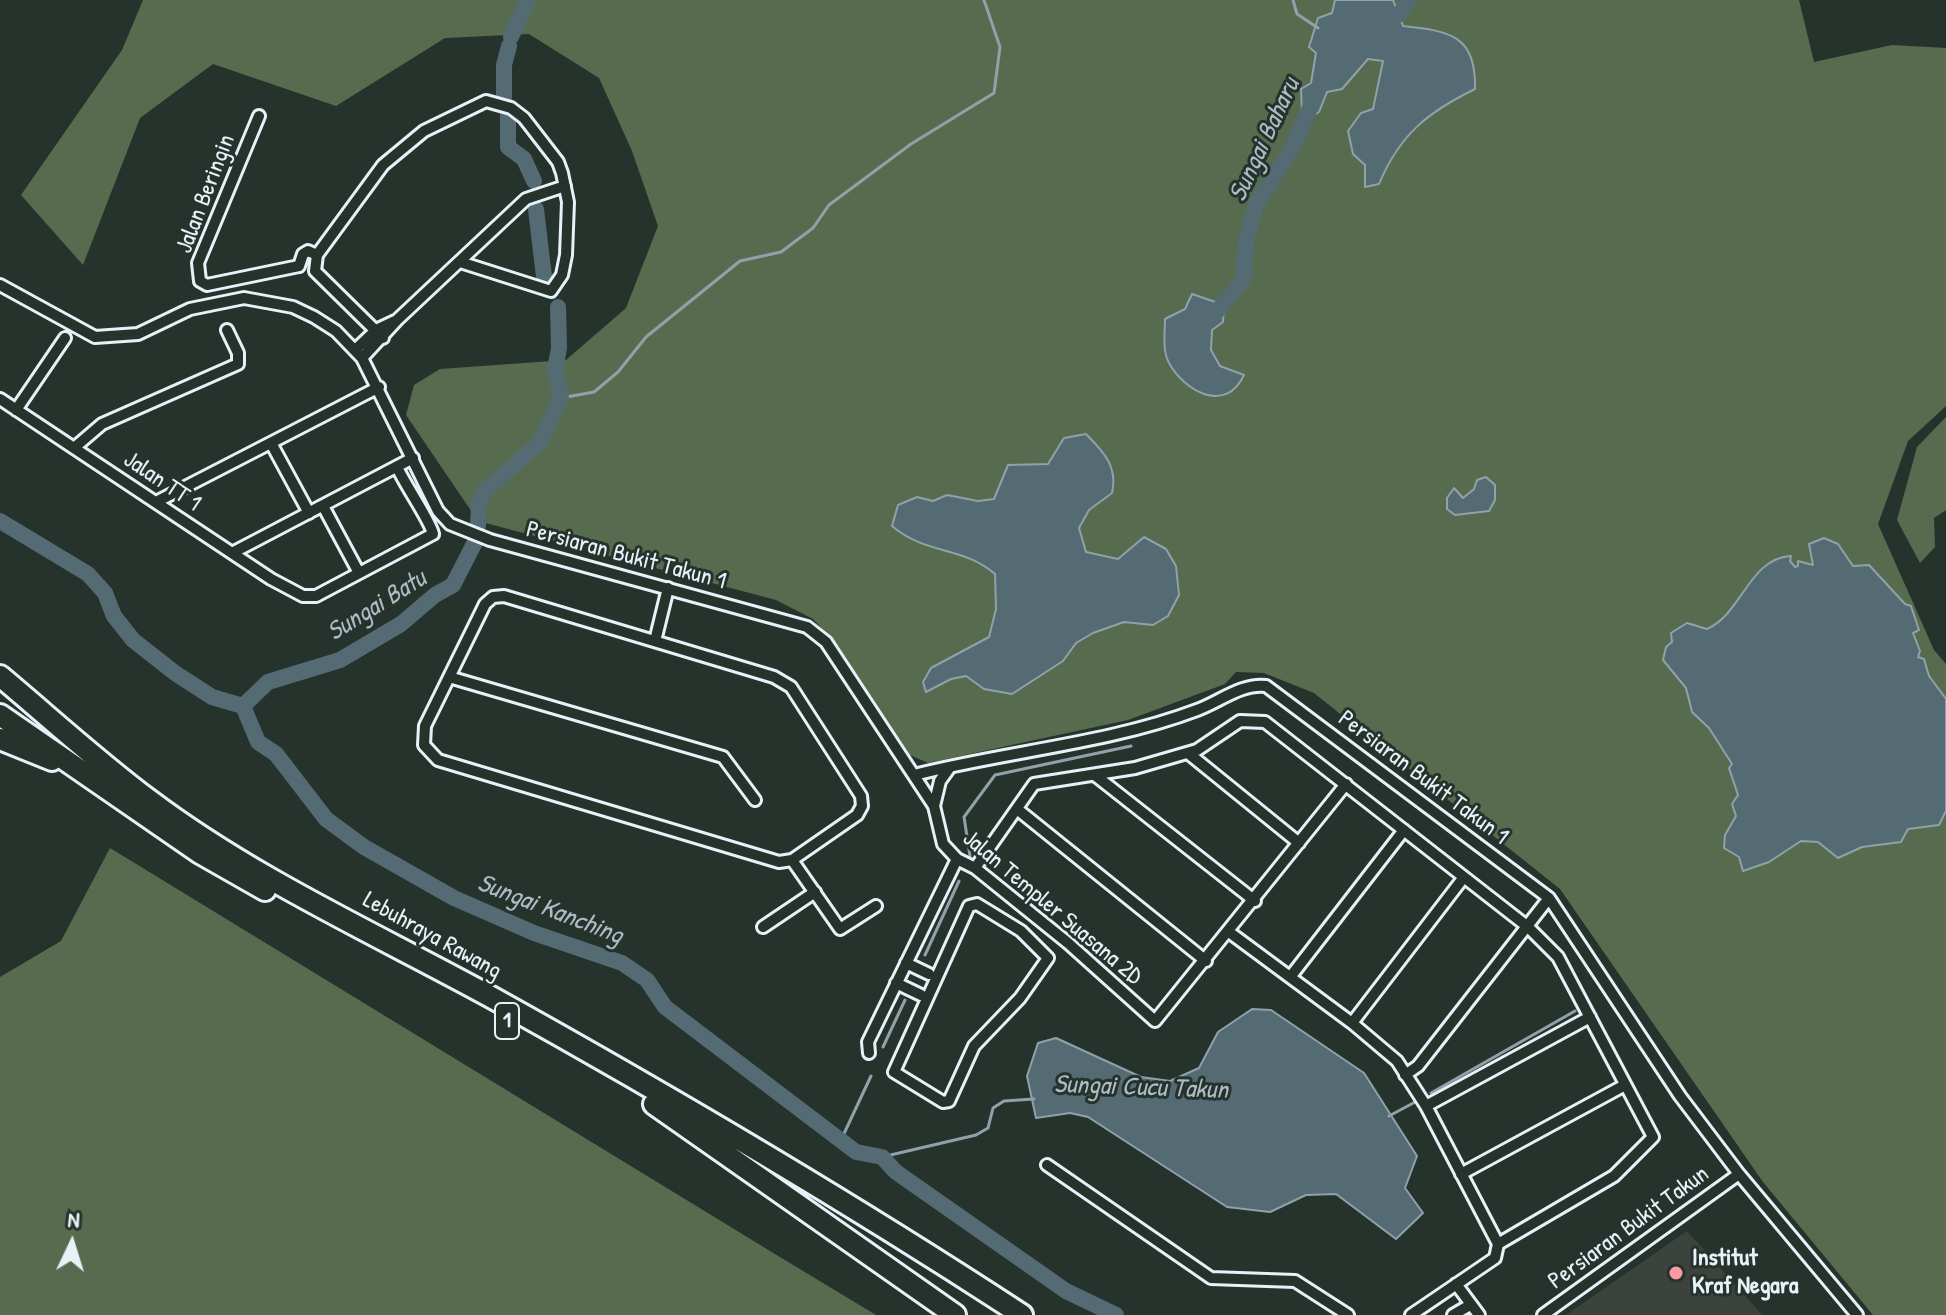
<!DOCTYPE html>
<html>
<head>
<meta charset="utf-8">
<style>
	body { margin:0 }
	#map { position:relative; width:1946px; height:1315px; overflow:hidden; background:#26332d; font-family:"Patrick Hand",sans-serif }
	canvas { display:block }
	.north { position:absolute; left:32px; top:1203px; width:80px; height:80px; -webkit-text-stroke:6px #26332d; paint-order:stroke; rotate:4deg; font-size:22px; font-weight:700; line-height:32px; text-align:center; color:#e8f1f8 }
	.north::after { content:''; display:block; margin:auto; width:28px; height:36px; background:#e8f1f8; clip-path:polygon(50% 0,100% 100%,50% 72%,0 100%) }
</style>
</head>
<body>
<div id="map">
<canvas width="1946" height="1315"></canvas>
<div class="north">N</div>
</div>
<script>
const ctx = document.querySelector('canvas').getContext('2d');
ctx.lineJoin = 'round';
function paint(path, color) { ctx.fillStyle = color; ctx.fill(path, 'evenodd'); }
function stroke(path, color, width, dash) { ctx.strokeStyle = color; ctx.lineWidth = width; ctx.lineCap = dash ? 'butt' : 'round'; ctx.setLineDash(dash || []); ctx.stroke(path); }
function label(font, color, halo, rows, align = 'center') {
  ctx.font = font + ' "Patrick Hand",sans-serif'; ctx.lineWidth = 6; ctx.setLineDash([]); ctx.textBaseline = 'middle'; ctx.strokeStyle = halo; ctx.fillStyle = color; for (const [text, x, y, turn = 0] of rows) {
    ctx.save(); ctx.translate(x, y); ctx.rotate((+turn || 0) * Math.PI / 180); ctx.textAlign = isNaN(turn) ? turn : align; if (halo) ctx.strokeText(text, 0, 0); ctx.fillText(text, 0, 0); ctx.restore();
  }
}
paint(new Path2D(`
	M1687,1231L1762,1315H1566Z`), '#3c433d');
paint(new Path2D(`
	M143,0H1799L1814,62L1892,45L1946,48V406L1908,441L1878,524L1934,650L1946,664V1315H1873L1763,1182L1560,889L1314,693L1264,673L1236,672L1225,684L1128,720L928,763L910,755L839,647L813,619L776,600L478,521L406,415L414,385L440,369L566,360L626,308L658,226L632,151L599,78L529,34L445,38L336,106L213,64L140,118L83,265L21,195L122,50Z
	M1946,417V510L1934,518L1935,547L1920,563L1897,520L1917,447Z
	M110,848L770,1251L876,1315H0V977L61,941Z`), '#576c4f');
const water = new Path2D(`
	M1335,0H1393L1403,26C1450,31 1476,35 1475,89C1428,112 1400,134 1379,184L1365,187V165L1353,154L1348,131L1361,113L1373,109L1383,61L1368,59L1342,89L1327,92L1319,112L1306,120L1302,114L1301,89L1311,83L1316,53L1309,47L1318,18L1332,13Z
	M1192,294L1224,305L1223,322L1212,330L1211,350L1220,366L1244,375C1226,414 1185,392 1169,363C1162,350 1165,333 1165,319L1185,309Z
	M1086,434C1104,452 1118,467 1112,493L1089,510L1079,528L1086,552L1118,559L1144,537L1166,549L1176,566L1179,595L1168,616L1153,625L1124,622L1093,633L1076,643L1063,661L1012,694L984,689L966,676L951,679L926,692L923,682L931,668L989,637L996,609L995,574C963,546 926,555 892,526L898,505L917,497L933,501L947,495L978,501L994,499L1008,465L1048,464L1064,438Z
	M1486,477L1495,485V500L1489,511L1455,515L1447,509V498L1454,488L1463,498L1474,489L1477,480Z
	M1824,538L1838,544L1853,566L1869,565L1905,604L1911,606L1919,630L1913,633L1920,651L1918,657L1924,659L1929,676L1946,699V811L1939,825L1908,829L1901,842L1862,847L1838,858L1818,842L1801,841L1769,862L1743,871L1739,857L1724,848L1725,835L1736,816L1732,804L1738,795L1729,768L1732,764L1709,728L1692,712L1686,688L1663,660L1666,647L1672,642L1671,633L1687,623L1707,629C1742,614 1749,558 1791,556L1790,561L1795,567L1798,566V561L1813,565L1809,544Z
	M1252,1009L1271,1010L1364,1073L1417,1156L1405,1188L1423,1213L1396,1239L1336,1194L1306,1195L1270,1212L1227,1207L1088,1117L1070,1113L1036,1118L1027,1076L1038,1043L1056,1038L1141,1077L1170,1081L1199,1068L1218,1032Z`);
paint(water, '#556b74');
stroke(water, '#90a1a9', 2);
stroke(new Path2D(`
	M1293,0L1297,14L1318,28
	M561,398L594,392L618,372L646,337L740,261L781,252L813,228L829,205L911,144L994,93L1000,47L984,0
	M970,856L964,817L995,775L1131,746
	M925,955L959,881
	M883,1047L905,1000
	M1431,1093L1575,1011
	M1389,1116L1417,1101
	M841,1140L871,1076
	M882,1157L976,1135L988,1128L993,1108L1004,1101L1034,1099`), '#90a1a9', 3);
stroke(new Path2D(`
	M1380,20L1400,14L1409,0
	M511,37L528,0
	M504,97V65L509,46
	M508,113V147L524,159L534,181
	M536,209L544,277
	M1209,321L1243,280L1246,241L1256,204L1293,147L1313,101
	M0,521L88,574L105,593L114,616L133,640L175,673L212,697L243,706L258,742L276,754L326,819L364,847L454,898L534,933L622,963L647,980L665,1007L856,1152L882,1157L896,1172L1066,1291L1116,1315
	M478,526L479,503L484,492L539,443L561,398L555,370L559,348L558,307
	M243,706L268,682L340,660L401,624L435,595L453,585L474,544`), '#556b74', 16);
const street = new Path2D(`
	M259,116L198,263L200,281L207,285L299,266
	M299,266L303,254L308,251L317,255
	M315,271L317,255L383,165L424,131L486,101L511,108L524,118L558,162L562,173L568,202L566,255L562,275L551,291L460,262
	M315,271L383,338
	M0,285L95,337L138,334L190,309L244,298L293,307L314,317L336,331L362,358L438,511L450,524L490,540L807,627L826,642L934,806L943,844L957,859L975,868L1068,943L1155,1021L1346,784
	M355,350L376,330L395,321
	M362,358L397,320L526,199L565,186
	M0,399L271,579L303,596H316L433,534C431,522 405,485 397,467
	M16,410L65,338
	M271,443L309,513
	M74,448L102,424L238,364V353L227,330
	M156,502L379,387
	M323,506L359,573
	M232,553L413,458
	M504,596L774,677L791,687L861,796L862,806L857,815L792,860L779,862L438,760L424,745L425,726L485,604L493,597Z
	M655,641L668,588
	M449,677L723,757L755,800
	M1188,753L1299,843
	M914,775C1008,751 1107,744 1197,710C1219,702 1242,683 1266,686L1549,898L1680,1096L1739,1174L1857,1315
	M1096,776L1255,901
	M934,806L940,781L950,767
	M1017,809L1206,961
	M792,860L840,929L876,906
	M975,868L1034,784L1135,768L1197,750L1240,721L1265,722L1528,927L1558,957L1653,1137L1614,1176L1498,1244
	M977,904L1021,931L1048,958L1020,998L974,1046L949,1101L943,1102L894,1072L969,906Z
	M763,927L815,892
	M1229,932L1352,1023L1397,1061L1426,1106L1498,1244L1495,1258L1411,1315
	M906,963L929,974
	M1291,976L1404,830
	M896,983L921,995
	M1352,1023L1464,877
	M869,1053L868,1042L957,859
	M1405,1075L1418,1066L1549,898
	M1426,1106L1590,1017
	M1047,1165L1211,1278L1295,1281L1348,1315
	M1461,1174L1625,1085
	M1456,1284L1479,1315
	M1453,1315L1470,1305
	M1543,1315L1739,1174`);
const highway = new Path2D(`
	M0,676C49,717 98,762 149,800C254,879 376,934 491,997C671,1097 849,1202 1022,1315
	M0,715L200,853L265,890
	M0,739L52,760
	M654,1104L955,1315`);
stroke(street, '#e8f1f8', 16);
stroke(highway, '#e8f1f8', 26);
stroke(street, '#26332d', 10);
stroke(highway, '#26332d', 20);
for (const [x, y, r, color] of [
	[1676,1273,8,"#ff9aa2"]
]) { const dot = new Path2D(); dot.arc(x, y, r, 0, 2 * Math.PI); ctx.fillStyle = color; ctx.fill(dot); stroke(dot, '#26332d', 3); }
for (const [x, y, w] of [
	[507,1021,24]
]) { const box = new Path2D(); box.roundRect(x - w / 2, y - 18, w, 36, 6); ctx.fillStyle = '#26332d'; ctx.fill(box); stroke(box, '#e8f1f8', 2); }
label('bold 22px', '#e8f1f8', null, [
	["1",507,1021]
]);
label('24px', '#e8f1f8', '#26332d', [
	["Jalan Beringin",206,194,-69],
	["Jalan TT 1",162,482,34],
	["Persiaran Bukit Takun 1",626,556,15],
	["Persiaran Bukit Takun 1",1423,778,37],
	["Jalan Templer Suasana 2D",1052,908,40],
	["Lebuhraya Rawang",432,936,29],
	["Persiaran Bukit Takun",1629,1228,-36]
]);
label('bold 24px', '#e8f1f8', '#26332d', [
	["Institut",1692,1259],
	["Kraf Negara",1692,1287]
], 'left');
label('italic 26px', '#adbbc3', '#26332d', [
	["Sungai Baharu",1265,140,-65],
	["Sungai Batu",377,606,-32],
	["Sungai Kanching",550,910,21],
	["Sungai Cucu Takun",1141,1088,2]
]);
</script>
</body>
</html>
